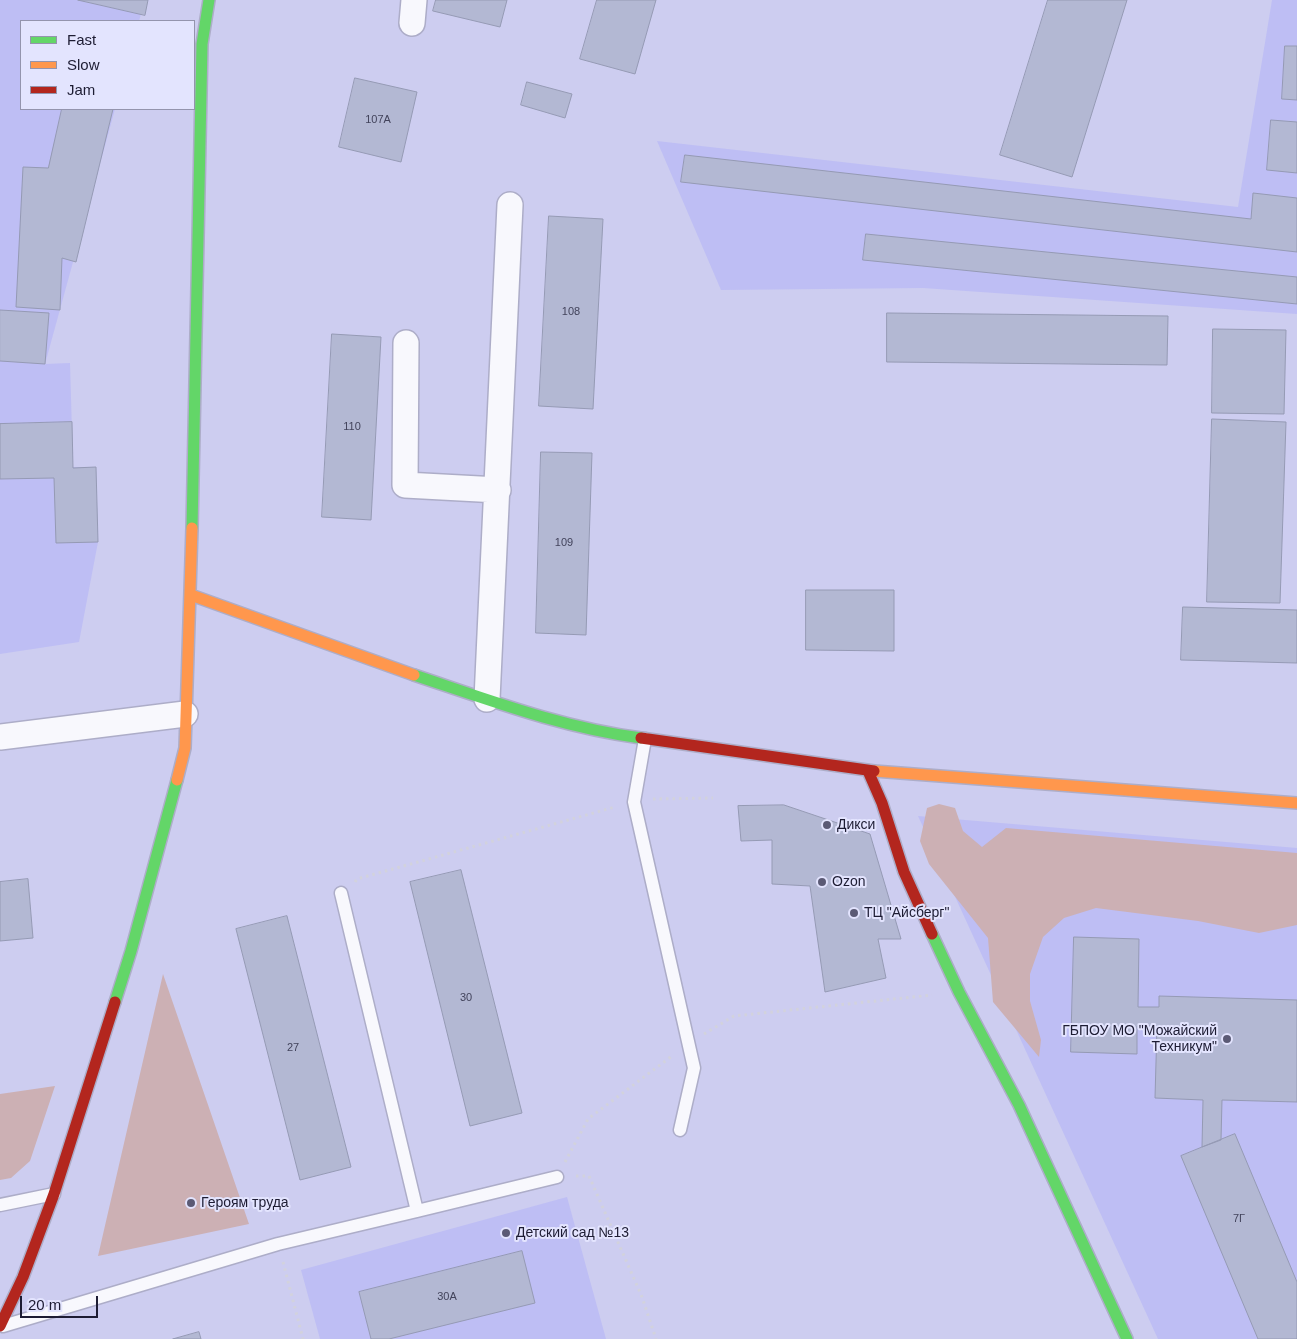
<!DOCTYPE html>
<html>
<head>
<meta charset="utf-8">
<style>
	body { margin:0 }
	#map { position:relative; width:1297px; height:1339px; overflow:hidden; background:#cdcdf0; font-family:Arial,sans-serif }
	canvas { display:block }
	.legend { position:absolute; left:20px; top:20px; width:175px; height:90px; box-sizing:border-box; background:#e3e4fe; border:1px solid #9494ad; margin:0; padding:6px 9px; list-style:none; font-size:15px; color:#1d1c33 }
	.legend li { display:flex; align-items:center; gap:10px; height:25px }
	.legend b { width:25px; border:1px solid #9494ad }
	.scale { position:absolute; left:20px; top:1296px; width:78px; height:22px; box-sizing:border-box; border:2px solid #1d1c33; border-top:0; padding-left:6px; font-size:15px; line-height:18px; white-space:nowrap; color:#1d1c33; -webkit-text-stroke:4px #e3e4fe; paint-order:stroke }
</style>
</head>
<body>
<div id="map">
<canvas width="1297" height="1339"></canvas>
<ul class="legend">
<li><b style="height:6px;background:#63d668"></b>Fast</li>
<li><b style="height:6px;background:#ff974d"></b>Slow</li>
<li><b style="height:6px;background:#b3261e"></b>Jam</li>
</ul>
<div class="scale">20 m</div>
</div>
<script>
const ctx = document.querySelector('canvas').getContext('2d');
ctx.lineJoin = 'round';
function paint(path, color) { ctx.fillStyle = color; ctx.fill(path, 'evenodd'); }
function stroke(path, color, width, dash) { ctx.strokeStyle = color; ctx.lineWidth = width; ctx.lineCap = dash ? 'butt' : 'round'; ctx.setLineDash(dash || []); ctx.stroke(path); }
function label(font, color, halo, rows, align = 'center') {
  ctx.font = font + ' Arial,sans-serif'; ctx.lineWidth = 4; ctx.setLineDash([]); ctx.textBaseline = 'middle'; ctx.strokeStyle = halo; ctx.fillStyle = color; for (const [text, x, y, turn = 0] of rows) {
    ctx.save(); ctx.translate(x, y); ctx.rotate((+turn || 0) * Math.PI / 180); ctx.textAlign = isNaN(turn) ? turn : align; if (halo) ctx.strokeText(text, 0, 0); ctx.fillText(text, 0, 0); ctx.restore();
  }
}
paint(new Path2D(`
	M0,0H145L139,21H21V109H115L45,364L70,363L73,467H96L98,542L79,642L0,654Z
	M1272,0H1297V314L923,288L721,290L657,141L1238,207Z
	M918,816L1297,848V1339H1158Z
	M567,1197L606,1339H320L301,1270Z`), '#bebef4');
paint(new Path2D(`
	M939,804L955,808L963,831L982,847L1006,828L1297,853V925L1259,933L1198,921L1096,908L1064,918L1043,937L1030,974V1001L1041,1040L1039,1057L993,1002L988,938L929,864L920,841L927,808Z
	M163,974L249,1224L98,1256Z
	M55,1086L30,1161L11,1178L0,1180V1094Z`), '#ccb0b4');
const building = new Path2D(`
	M78,0H148L145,15Z
	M436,0H507L500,27L433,11Z
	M597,0H656L635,74L580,59Z
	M1048,0H1127L1072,177L1000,155Z
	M1285,46H1297V100L1282,99Z
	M355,78L417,92L401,162L339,147Z
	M527,82L572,94L565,118L521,105Z
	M62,109H113L76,262L62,258L60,310L16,307L23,167L48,168Z
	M1271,120L1297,122V173L1267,170Z
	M685,155L1251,219L1253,193L1297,198V252L681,182Z
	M549,216L603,219L593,409L539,406Z
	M866,234L1297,277V304L863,260Z
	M0,310L49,313L45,364L0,361Z
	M887,313L1168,316L1167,365L887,362Z
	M1213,329L1286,330L1284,414L1212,413Z
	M332,334L381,337L371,520L322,517Z
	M1212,419L1286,422L1280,603L1207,602Z
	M72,422L73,468L96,467L98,542L56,543L54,478L0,479V424Z
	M541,452L592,453L586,635L536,633Z
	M806,590H894V651L806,650Z
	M1183,607L1297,610V663L1181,660Z
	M784,805L870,834L901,939H878L886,978L825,992L810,886L772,884V840L741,841L738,806Z
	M461,870L522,1113L470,1126L410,882Z
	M28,879L33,938L0,941V882Z
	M287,916L351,1167L300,1180L236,929Z
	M1074,937L1139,939L1138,1007H1159V996L1297,1000V1102L1222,1100L1221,1140L1202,1147L1203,1100L1155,1098L1157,1026H1137V1054L1071,1052Z
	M1235,1134L1297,1282V1339H1258L1181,1156Z
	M522,1251L535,1303L389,1339H371L359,1292Z
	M199,1332L201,1339H173Z`);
paint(building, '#b3b8d3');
stroke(building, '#959ab4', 1);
const lane = new Path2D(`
	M645,739L634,802L694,1068L680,1130
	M0,1205L54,1194
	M417,1211L557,1177
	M3,1326L278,1244L417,1211L341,893`);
const street = new Path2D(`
	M412,23L414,0
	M406,343L405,485L498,490
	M487,699L510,205
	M0,737L185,714`);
const fast = new Path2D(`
	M192,528L202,44L209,0
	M414,675C489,700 563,728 641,738
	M932,934L959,992L1019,1105L1127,1339
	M115,1002L131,951L177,780`);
const slow = new Path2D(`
	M191,595L414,675
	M874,771L1297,803
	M177,780L185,748L192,528`);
const jam = new Path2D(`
	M641,738L874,771
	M868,771L882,803L904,872L932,934
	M0,1326L23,1277L54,1194L115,1002`);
stroke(lane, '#adadc8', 15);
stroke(street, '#adadc8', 28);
stroke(fast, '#adadc8', 14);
stroke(slow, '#adadc8', 14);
stroke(jam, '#adadc8', 14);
stroke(new Path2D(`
	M653,799L713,798
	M355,882L357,879L615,807
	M704,1034L734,1016L932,995
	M565,1162L588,1119L672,1056
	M576,1176H589L642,1297L656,1339
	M283,1262L303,1339`), '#d2d2dd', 3, [2.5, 4]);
stroke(lane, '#f8f8fd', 12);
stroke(street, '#f8f8fd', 25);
stroke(fast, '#63d668', 11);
stroke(slow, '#ff974d', 11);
stroke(jam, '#b3261e', 11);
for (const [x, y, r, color] of [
	[827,825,5,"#5b5a75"],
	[822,882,5,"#5b5a75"],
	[854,913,5,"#5b5a75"],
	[1227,1039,5,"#5b5a75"],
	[191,1203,5,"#5b5a75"],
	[506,1233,5,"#5b5a75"]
]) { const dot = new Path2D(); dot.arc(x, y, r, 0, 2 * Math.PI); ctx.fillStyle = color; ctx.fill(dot); stroke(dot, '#e3e4fe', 2); }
label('11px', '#42435b', null, [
	["107А",378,120],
	["108",571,312],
	["110",352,427],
	["109",564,543],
	["30",466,998],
	["27",293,1048],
	["7Г",1239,1219],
	["30А",447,1297]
]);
label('14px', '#1d1c33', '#e3e4fe', [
	["Дикси",837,825],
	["Ozon",832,882],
	["ТЦ \"Айсберг\"",864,913],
	["ГБПОУ МО \"Можайский",1217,1031,"right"],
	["Техникум\"",1217,1047,"right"],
	["Героям труда",201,1203],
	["Детский сад №13",516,1233]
], 'left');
</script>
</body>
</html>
